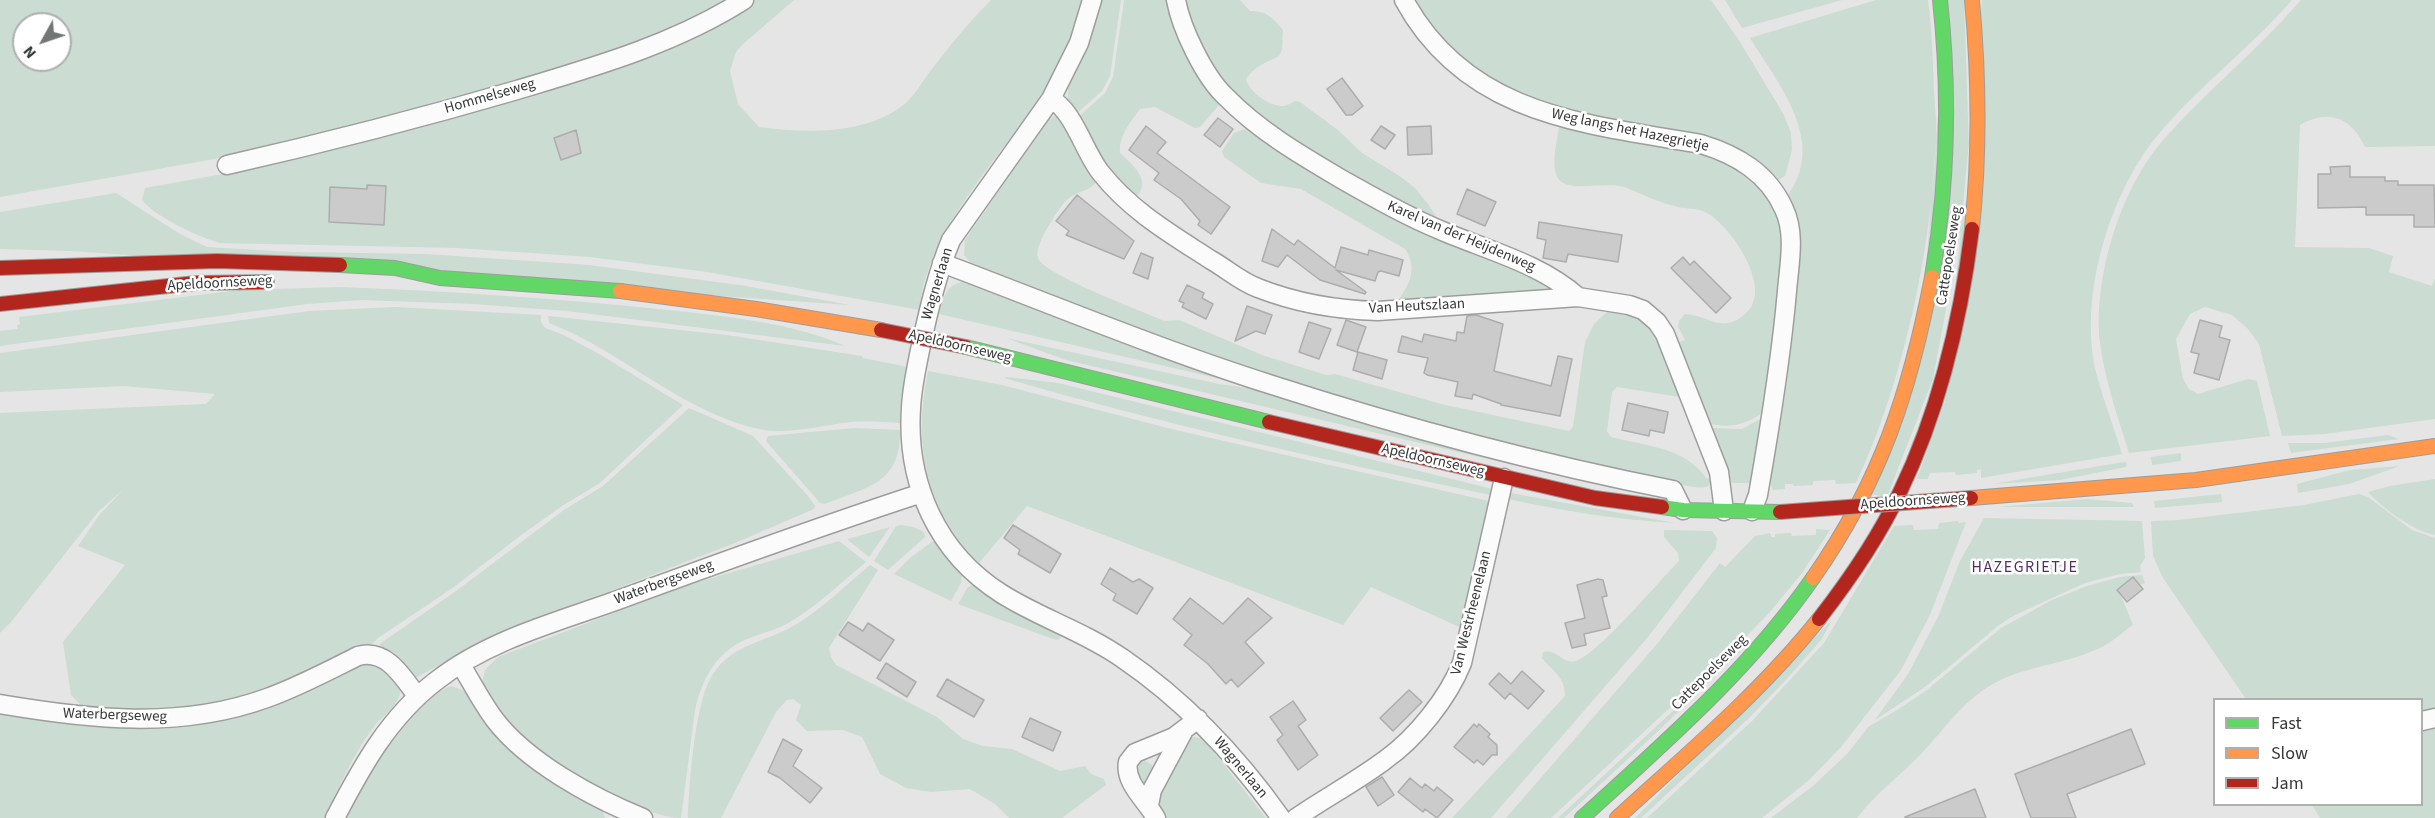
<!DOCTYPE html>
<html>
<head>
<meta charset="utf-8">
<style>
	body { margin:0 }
	#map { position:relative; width:2435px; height:818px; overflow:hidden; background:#e5e5e5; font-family:"Source Sans 3",sans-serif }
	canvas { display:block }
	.legend { position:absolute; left:2213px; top:698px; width:210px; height:108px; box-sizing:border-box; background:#fff; border:2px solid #afafaf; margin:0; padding:8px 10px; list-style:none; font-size:18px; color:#373838 }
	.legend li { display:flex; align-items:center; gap:12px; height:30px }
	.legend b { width:30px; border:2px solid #afafaf }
	.north { position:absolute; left:12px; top:12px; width:60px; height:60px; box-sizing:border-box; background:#fff; border:2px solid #afafaf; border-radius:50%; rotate:230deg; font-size:16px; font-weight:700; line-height:24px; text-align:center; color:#373838 }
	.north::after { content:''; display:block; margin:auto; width:21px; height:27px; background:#747575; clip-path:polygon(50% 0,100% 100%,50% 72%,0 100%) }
</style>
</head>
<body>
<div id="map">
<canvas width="2435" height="818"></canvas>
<ul class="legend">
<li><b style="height:8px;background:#63d668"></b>Fast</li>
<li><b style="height:8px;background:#ff974d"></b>Slow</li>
<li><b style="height:8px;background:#b3261e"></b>Jam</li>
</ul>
<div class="north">N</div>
</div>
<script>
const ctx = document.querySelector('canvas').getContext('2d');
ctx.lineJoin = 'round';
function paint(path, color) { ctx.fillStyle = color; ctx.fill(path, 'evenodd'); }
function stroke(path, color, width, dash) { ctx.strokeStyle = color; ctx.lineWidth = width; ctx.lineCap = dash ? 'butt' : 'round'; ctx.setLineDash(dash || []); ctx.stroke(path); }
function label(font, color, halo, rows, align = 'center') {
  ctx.font = font + ' "Source Sans 3",sans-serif'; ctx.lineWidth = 5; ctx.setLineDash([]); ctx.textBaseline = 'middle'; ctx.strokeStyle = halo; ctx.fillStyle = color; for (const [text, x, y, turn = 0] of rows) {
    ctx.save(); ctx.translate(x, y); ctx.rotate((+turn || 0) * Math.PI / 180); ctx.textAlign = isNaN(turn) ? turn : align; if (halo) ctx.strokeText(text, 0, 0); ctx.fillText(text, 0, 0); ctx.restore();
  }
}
paint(new Path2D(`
	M0,0H730L661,35L538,76L356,126L226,157L0,197ZM24,24H60V60H24Z
	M755,0H794L742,45L736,52L730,71L738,104L759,127C804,133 858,135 898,109C912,101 921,83 931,70C950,46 969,22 991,0H1084C1076,29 1067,55 1051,81C1010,148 925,228 920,310L707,272L590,257L458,248L220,243C200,238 154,216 142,200L145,188L228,173L360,142L421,125L747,6Z
	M1100,0H1121L1110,76L1102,91L1074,116L1068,98V88L1088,46Z
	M1124,0H1172L1219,99V105L1200,127L1195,128L1155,107L1140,109C1131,121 1118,137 1120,153C1133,165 1154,182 1134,199L1106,171L1076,119L1105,93L1113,77Z
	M1180,0H1240L1250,11C1267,11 1273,18 1283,30L1282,50L1279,56C1265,63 1255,66 1246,79C1249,92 1268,105 1281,106C1286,107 1291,103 1295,101L1300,102L1338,130L1362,153L1398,175L1415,188L1428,204L1442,226L1297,148L1216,80Z
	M1415,0H1711L1740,42L1784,115L1791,133L1792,150L1785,176L1779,180C1737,135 1700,134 1643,124C1546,108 1471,89 1415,0Z
	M1725,0H1842L1742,28Z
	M1876,0H1928C1932,30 1933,61 1934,91C1935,108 1937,125 1936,142C1931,252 1903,383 1856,483L1836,484L1835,480L1813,481V485L1793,486V484H1785V489L1773,490L1770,482L1787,382L1801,244L1799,225L1788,195C1827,141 1779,85 1750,38Z
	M1947,0H1964L1970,180L1933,379L1887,497L1871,494L1918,370Z
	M1982,0H2292C2250,48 2198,87 2157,136C2109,194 2077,301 2097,376C2104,402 2114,428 2122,454L1981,478V469L1977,470V473L1956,475L1955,472L1930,473L1928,479H1917L1945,401Z
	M2301,0H2435V146L2365,147C2352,118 2329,108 2300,125L2295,247L2369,248L2393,256L2389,272L2432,286L2435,278V419L2325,434L2282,436L2259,344L2248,329L2232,315L2205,307L2190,314L2176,339L2183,379L2189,389L2198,394L2248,379L2257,381L2270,436L2129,453C2118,417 2105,381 2100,343C2093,278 2120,189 2164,139C2207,90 2258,50 2301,0Z
	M1057,116L1062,117L1096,176V182C1089,193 1074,190 1063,204C1055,215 1034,245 1038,258C1042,274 1146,313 1165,321L1179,320L1262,355L1326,375L1335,374L1445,405L1569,431L1573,427L1585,342L1594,324L1611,308L1652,323L1686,398L1617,387L1612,392L1607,431L1611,437C1645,446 1685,447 1706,478H1714C1712,482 1710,486 1705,487C1694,490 1635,475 1620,472C1398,427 1186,349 975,268L964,255L965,240L1050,117Z
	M1253,126L1556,290L1396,303C1410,285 1418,268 1405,249L1301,189L1261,183L1224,157L1222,151L1234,133Z
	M1559,127C1590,135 1621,141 1653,145C1675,149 1698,151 1719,159C1748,170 1774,197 1780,228C1784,247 1780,268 1778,287C1775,329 1770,371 1762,413C1745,425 1728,429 1707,423L1675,344L1685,340L1678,326L1679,321L1685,314C1711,316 1724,336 1748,311C1772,286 1730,224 1705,212C1697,208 1687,209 1678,207C1660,203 1644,195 1627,188C1607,181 1577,191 1563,183C1548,175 1557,141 1559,127Z
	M116,193L180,234L207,247L291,252L426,254L589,265L746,286L850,305L71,251L0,249V212Z
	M969,281L1223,377L1221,379L939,314C944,295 947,282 969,281Z
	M340,287C446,291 552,298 658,309C715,315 793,322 845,346L567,311L473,304L361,300L307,304L0,346V331L18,329L17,325L20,324L19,317L240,290Z
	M395,307L541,315V322L545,328L564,335L599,354L683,405L600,483L562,506L520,536L454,587L378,638L367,649L294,683L219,707L88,712L71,695L63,642L125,565L78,546L100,514L124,489L98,512L11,622L0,633V413L206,404L215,394L124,386L0,392V353L309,311Z
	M548,316L727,335L862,356L863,358L908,367L901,398L900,423C884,422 866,420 850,422C827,425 787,434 764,430C686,416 623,351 549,323Z
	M1006,338L1219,384L1262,390L1624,491L1066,360Z
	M928,371L1002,385L1171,429L1493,502L1466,630L1371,587L1343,625L1027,506L979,563C924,508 913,444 928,371Z
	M1007,377L1058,383L1497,490L1495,496C1330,461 1166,425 1004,378Z
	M689,408L753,436L809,497L815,506L814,509L735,543L496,635L417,677L412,676L376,650L381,643L456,591L564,510L603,486Z
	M1762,418L1750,483H1732L1711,428L1742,429Z
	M854,428L900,430C901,484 867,487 825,504L820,503L766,441L768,436Z
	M2388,435L2399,439L2291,453L2288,443H2325Z
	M2181,453V461L2152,465L2151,457Z
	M2124,462L2127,463L2126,467L2060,480L1992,484Z
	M2400,466L2349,484L2298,493L2297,484L2350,470Z
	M2435,479V535C2413,531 2382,508 2368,492L2390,486Z
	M1505,492L1675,523C1617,520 1560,510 1503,498Z
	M2221,494L2222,502L2155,508L2154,501Z
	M2359,494L2368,497L2412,530L2435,538V709L2422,712V700L2246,699L2163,578L2153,556L2151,521L2179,520L2304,505Z
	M2087,499L2132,503L2134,507H1998Z
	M1984,518L2142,521L2145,558L2140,566L2141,572L2120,574L2085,583L2015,615L1999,625L1925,687L1875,720L1908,674L1938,617L1960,561Z
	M1958,521L1959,523L1966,522L1930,615L1901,670L1841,747L1809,780L1762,818H1647L1752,721L1824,643L1894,526L1913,525L1914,530L1938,529L1939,523Z
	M901,525L913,527L924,532L925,537L888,570L874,561L896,526Z
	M890,527L869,557L848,540V539Z
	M1816,529L1830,530L1802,573L1769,613L1744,639L1551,818H1506L1657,644L1720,563L1725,567L1755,536L1770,533L1771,537H1775V534L1791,533L1792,536L1816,535Z
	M1664,530L1712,531L1717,538L1716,548L1648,637L1491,818H1452L1565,696C1565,676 1553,672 1542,658L1543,652C1557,648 1563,665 1576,661C1600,652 1658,582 1679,561L1678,553L1664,537Z
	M839,541L866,562C842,582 817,606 790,622C777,630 761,633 747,639C716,652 702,679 695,710L681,818C644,818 554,767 526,742C507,725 492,706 482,683L485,670L498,657L688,585Z
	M933,541L962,575L961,583L951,601L894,574L910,558Z
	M870,565L878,570L829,648L831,657L836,665L937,717L963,739L983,746L1012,749L1060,771L1085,766L1091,774L1104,779L1106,785L1062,818H1009L995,804L970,789L931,792L906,788L880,774L862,737L843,730L807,731L796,720L801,705L793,699L787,700L776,712L721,818H688C689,785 695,700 713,674C732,644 767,642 795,625C822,609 846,585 870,565Z
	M2142,575L2145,583L2119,591L2133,625C2124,631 2116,639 2107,644C2076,662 2039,664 2007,677C1968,693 1949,724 1922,753C1901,775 1876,793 1857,818H1771L1814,785L1848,753L1868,727L1899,709L1927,690L2001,628L2052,600L2087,586L2120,577Z
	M973,585L1002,607L1062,636L1058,640L1053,639L958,604L968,587Z
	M1832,620L1821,640L1785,681L1749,718L1641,818H1635Z
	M1746,643H1749L1656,733L1564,818H1558Z
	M362,661C376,665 399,672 400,691C400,704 384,715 376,724C354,752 340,786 324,818H0V709L170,723Z
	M451,686L465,691L601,806L605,818H346C364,781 411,701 451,686Z
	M2435,727V818H2320L2312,805L2422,804V730Z
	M1192,737L1202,738L1210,747L1266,818H1162L1157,808V797L1188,740Z
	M1142,758L1154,767L1145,784L1141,783L1133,770Z`), '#cbdcd2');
const building = new Path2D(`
	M1342,78L1363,106L1352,115H1346L1327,89Z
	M1218,118L1233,129L1220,147L1204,135Z
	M1146,126L1166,142L1157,153L1230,207L1211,234L1198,225L1200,221L1181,199L1154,180L1159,173L1129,150Z
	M1381,126L1395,135L1385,149L1371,140Z
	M1431,126L1432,154L1408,155L1407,127Z
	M576,130L581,153L561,160L554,138Z
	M2350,166V177H2385V181H2398V185H2434L2435,227H2414V215H2366V207L2318,208V174H2331L2330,167Z
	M367,185L386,186L384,225L329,222L330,187L367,189Z
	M1467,189L1496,202L1485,226L1457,214Z
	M1077,195L1134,241L1124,259L1066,235L1069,231L1056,221Z
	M1539,222L1622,235L1618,262L1568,254L1566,262L1543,258L1546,240L1537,238Z
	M1272,229L1294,245L1298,240L1335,268L1341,247L1368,255L1369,250L1403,260L1399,276L1381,271L1378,272L1375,281L1336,270L1366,292L1365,294L1320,280L1287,255L1278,267L1262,261Z
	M1141,253L1153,258L1148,279L1133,273Z
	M1683,257L1690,265L1694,261L1731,298L1716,313L1671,268Z
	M1187,285L1204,293L1202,298L1213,304L1206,319L1182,307L1184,303L1179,301Z
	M1247,306L1272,315L1265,334L1256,331L1235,341Z
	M1476,315L1503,324L1494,371L1551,386L1558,356L1572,359L1560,416L1501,405V404L1473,394L1472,399L1455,396L1458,382L1427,375L1424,373L1428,358L1398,352L1402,336L1422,342L1424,334L1456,341L1457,332L1464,333L1467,316Z
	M1346,320L1366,327L1357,352L1337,345Z
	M2200,320L2222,326L2219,337L2230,340L2219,380L2194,373L2199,354L2191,352Z
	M1309,322L1331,329L1319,359L1299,352Z
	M1358,352L1387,360L1382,379L1353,370Z
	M1628,403L1668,412L1664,433L1650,430L1649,436L1622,430Z
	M1013,525L1061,554L1050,573L1018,554L1020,550L1004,538Z
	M1110,568L1133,582L1139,579L1153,588L1137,614L1113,600L1116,594L1101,584Z
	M2133,577L2143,589L2127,602L2117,590Z
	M1598,579L1603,580L1607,596L1602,597L1610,628L1584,634L1586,645L1572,648L1565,623L1585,618L1577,585Z
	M1190,598L1223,624L1248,598L1272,618L1245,642L1264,663L1238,687L1231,679L1226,684L1208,664L1184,645L1192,635L1173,619Z
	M848,622L863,631L868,623L894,640L880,661L839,635Z
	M886,663L916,682L907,697L877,678Z
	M1522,671L1544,691L1528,709L1510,693L1505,699L1489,684L1499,673L1511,684Z
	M947,679L984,700L974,717L937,696Z
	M1409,690L1422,702L1393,731L1380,718Z
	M1293,701L1306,720L1298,726L1318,755L1298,770L1277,740L1283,735L1270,717Z
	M1030,718L1061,732L1053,751L1022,737Z
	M1474,724L1477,727L1479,724L1490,734L1488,737L1497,745V755H1492L1483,765L1477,760L1474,763L1454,747Z
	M2131,729L2145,764L2067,794L2076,818H2031L2015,774Z
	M783,739L802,750L793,766L822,788L810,803L780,778L768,772Z
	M1382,777L1394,795L1378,806L1366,787Z
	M1410,778L1422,788L1425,784L1434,791L1437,787L1453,800L1437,818L1425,809L1423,812L1398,792Z
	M1975,789L1986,818H1905V817Z`);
paint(building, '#cbcbcb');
stroke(building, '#adadad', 1.5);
const street = new Path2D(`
	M1092,0L1079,43L1051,99L951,240C937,274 929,309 921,345C917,366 912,386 911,408C906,483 937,553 1002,594C1040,618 1083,631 1122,658C1185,701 1237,756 1281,818
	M1176,0C1181,28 1204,76 1225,96C1259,131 1302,156 1343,180C1375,198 1406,216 1440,230C1486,250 1540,263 1578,297
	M1404,0C1467,116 1586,124 1701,144C1737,155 1768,173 1784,209C1796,234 1789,265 1787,291C1781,360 1770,427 1758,495L1752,511
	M1051,99C1074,111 1084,152 1101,173C1131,211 1171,234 1211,260C1227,269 1241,282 1258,288C1296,303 1338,310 1378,311L1578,297L1629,305L1643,310L1657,322L1665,334L1719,472L1724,511
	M227,165C324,143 421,118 517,90C594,67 675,44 744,0
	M942,263C1051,304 1159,349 1269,384C1402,427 1536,463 1673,490L1683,510
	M461,665C472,683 482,703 495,720C527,762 593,798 643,818
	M0,704C89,719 179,730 267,698C298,687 328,671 358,656C386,648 403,677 417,696
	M2422,721L2435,718
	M1149,805L1152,790L1183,732
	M335,818C362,766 389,717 436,681C488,640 557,622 618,600C719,563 820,526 922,493
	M1156,818C1146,800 1124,783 1128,762L1135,753L1174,737L1198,719
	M1296,818C1325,798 1357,781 1385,760C1416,738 1448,698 1462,663L1504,478`);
const fast = new Path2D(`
	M340,265L395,268L440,278L620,291
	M1932,277C1948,185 1950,93 1940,0
	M966,347L1269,422
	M1662,507L1683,510L1780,512
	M1582,818C1665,742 1749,670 1813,578`);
const slow = new Path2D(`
	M1972,0C1979,77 1980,152 1972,229
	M620,291L756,309L881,330
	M1971,498L2196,480L2435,446
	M1813,578C1881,481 1910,391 1932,277
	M1617,818C1687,754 1760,693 1819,619`);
const jam = new Path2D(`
	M0,268L217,261L340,265
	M0,304L196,283L267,282
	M1269,422L1595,498L1662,507
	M1819,619C1850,579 1879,537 1900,492C1939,411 1961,318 1972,229`);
stroke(street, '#9d9d9d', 21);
stroke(fast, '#9d9d9d', 16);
stroke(slow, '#9d9d9d', 16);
stroke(jam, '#9d9d9d', 16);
stroke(street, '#fbfbfb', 18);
stroke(fast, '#63d668', 14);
stroke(slow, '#ff974d', 14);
stroke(jam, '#b3261e', 14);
const jamBridge = new Path2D(`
	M881,330L966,347
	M1780,512L1971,498`);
stroke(jamBridge, '#9d9d9d', 16, []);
stroke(jamBridge, '#b3261e', 14);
label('15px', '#373838', '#fff', [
	["Hommelseweg",490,97,-16],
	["Weg langs het Hazegrietje",1630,131,12],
	["Karel van der Heijdenweg",1461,237,23],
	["Cattepoelseweg",1950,256,-81],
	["Apeldoornseweg",220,284,-3],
	["Wagnerlaan",938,284,-73],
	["Van Heutszlaan",1417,307,-3],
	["Apeldoornseweg",960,347,13],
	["Apeldoornseweg",1433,461,13],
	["Apeldoornseweg",1913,502,-4],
	["Waterbergseweg",664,583,-20],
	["Van Westrheenelaan",1472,613,-76],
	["Cattepoelseweg",1710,673,-45],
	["Waterbergseweg",115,716,2],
	["Wagnerlaan",1240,768,50]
]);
ctx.letterSpacing = '1.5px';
label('16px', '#562d63', '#fff', [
	["HAZEGRIETJE",2025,568]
]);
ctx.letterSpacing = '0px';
</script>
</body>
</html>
